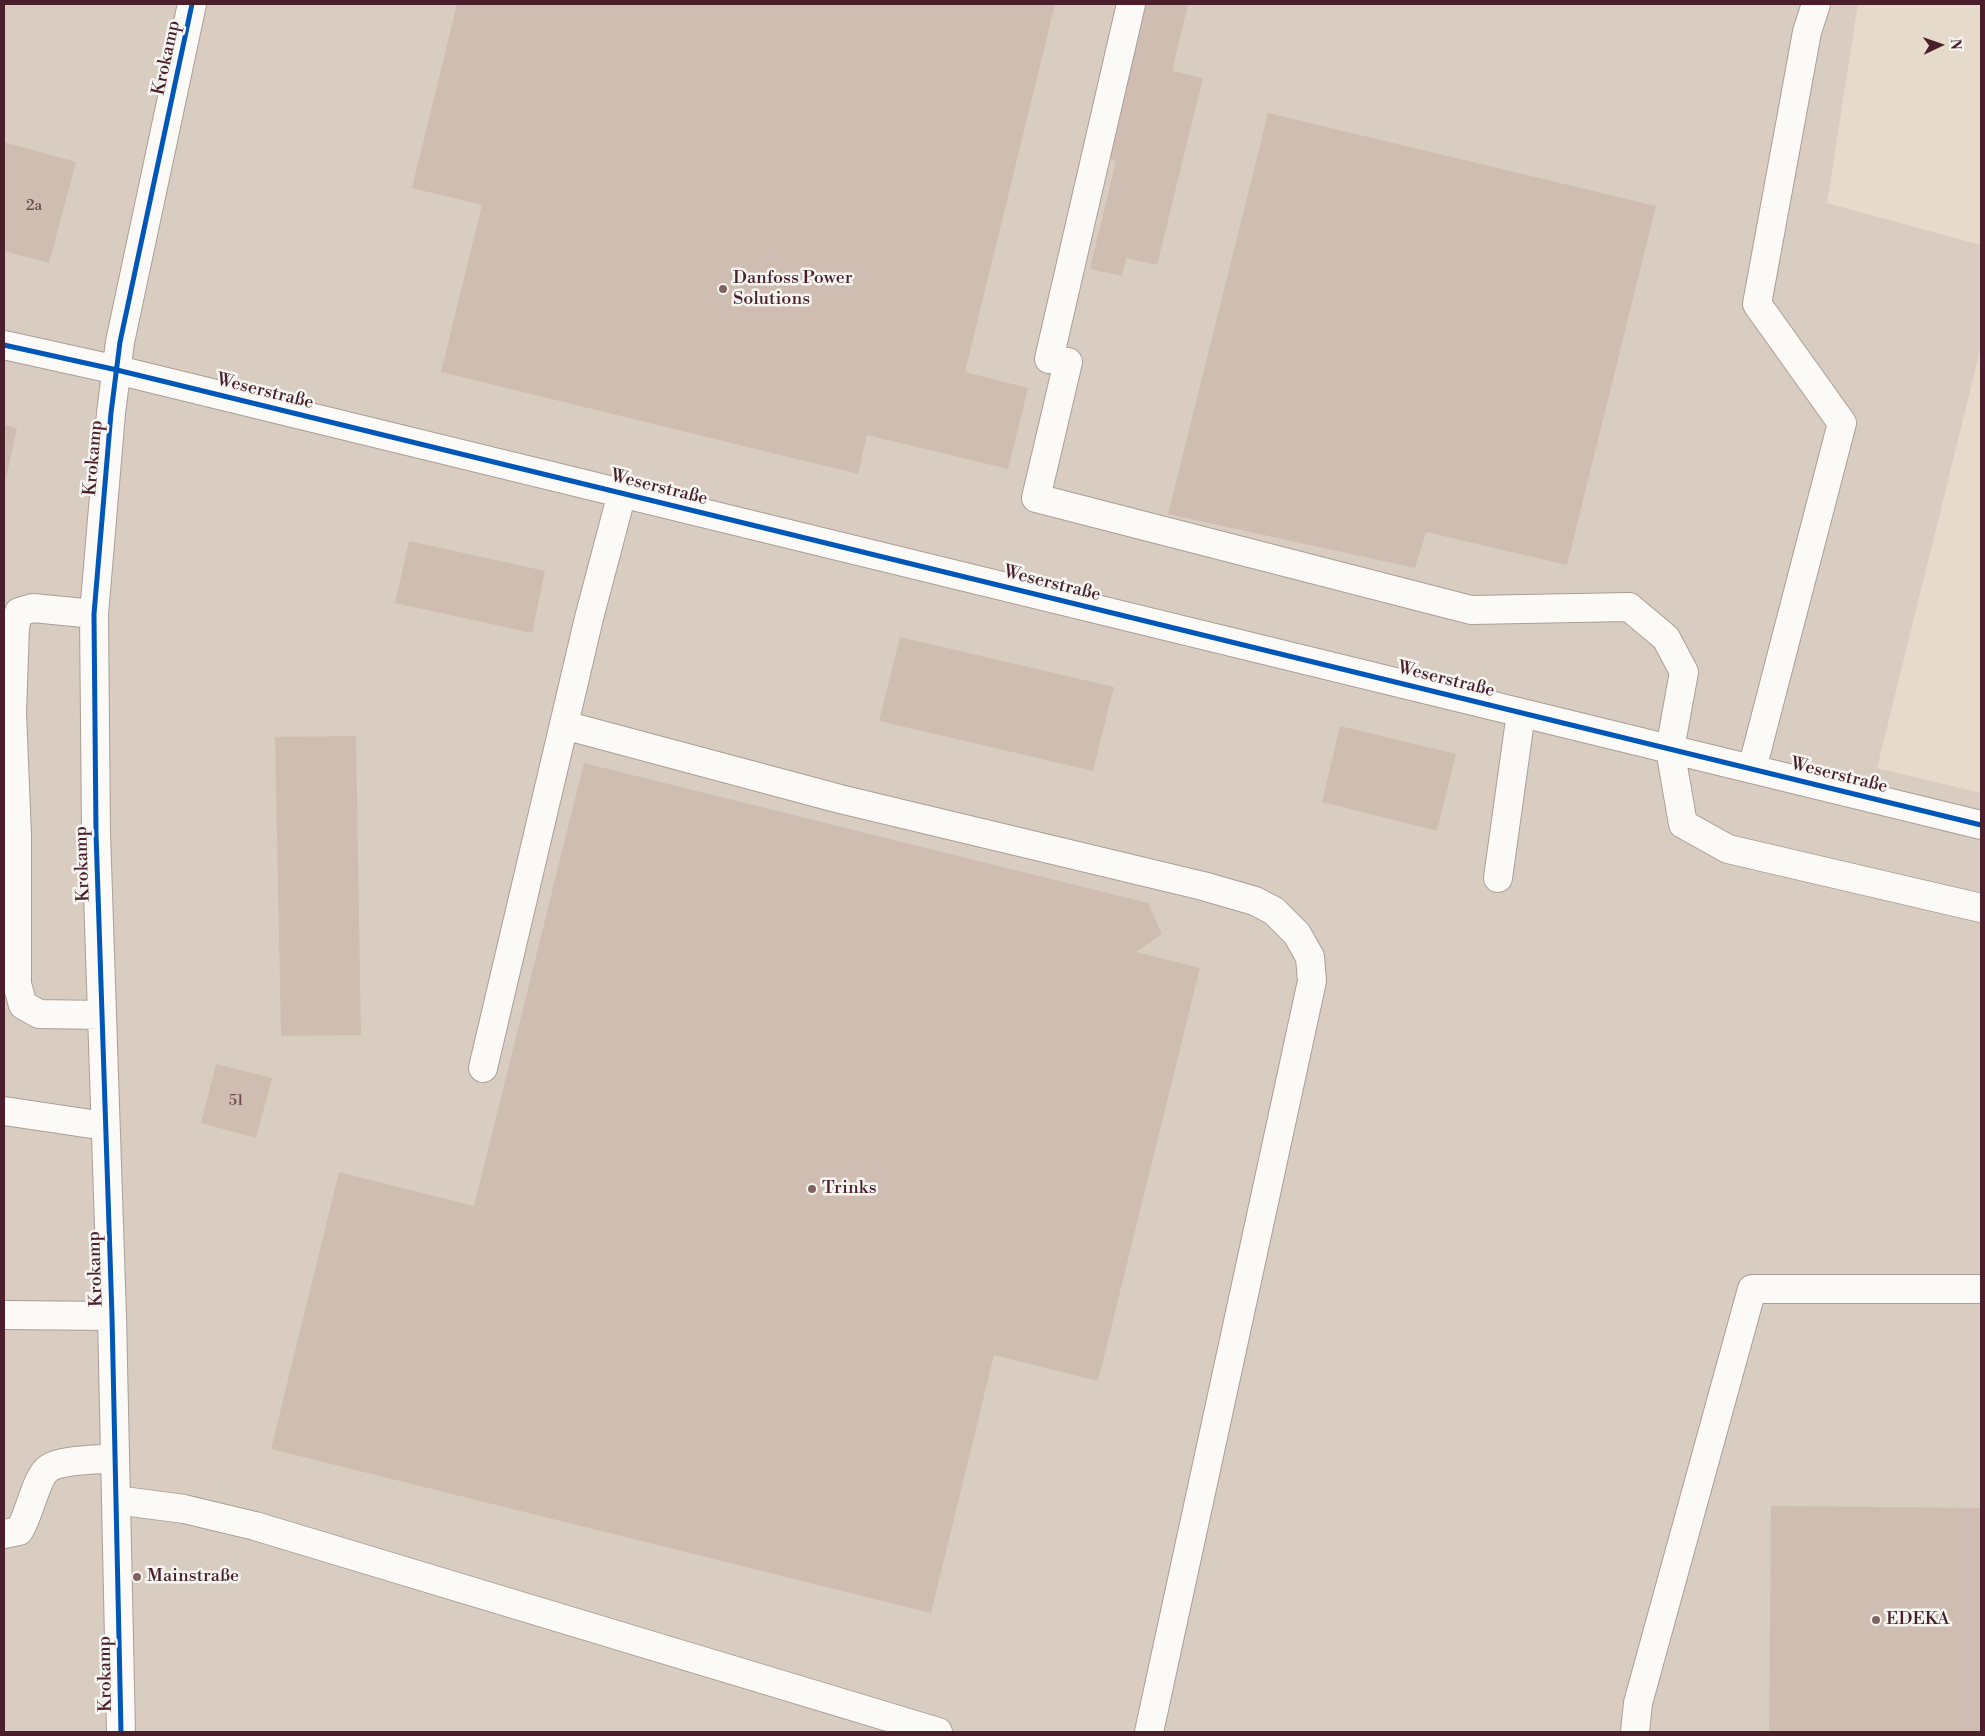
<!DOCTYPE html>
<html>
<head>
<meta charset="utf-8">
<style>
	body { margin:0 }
	#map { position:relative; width:1985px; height:1736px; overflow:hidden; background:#e6dbcb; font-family:"Libre Bodoni",serif }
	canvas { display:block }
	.frame { position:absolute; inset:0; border:5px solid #4a1f2b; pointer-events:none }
	.north { position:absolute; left:1915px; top:20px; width:50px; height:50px; -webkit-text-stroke:4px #f6f6f2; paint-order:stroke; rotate:87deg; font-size:14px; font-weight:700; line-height:20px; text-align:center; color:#4a1f2b }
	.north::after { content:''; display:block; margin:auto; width:18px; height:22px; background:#4a1f2b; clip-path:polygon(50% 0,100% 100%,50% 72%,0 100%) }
</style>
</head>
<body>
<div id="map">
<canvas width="1985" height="1736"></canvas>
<div class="frame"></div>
<div class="north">N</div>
</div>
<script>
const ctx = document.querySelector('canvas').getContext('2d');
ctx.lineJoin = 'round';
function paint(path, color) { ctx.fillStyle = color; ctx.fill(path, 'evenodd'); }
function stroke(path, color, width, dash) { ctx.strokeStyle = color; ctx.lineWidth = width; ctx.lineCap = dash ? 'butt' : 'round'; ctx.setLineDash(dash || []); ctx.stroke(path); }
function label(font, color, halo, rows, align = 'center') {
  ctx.font = font + ' "Libre Bodoni",serif'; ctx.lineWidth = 5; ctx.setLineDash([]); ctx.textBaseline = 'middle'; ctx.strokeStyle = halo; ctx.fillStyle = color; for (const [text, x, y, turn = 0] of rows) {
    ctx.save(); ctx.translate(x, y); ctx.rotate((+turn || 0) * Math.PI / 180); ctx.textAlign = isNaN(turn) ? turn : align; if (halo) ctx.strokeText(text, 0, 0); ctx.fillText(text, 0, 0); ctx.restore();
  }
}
paint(new Path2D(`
	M4,4H1858L1827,203L1981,245V347L1877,768L1981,793V1732H4Z`), '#d9cdc1');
paint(new Path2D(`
	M457,4H1055L965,372L1028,388L1008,469L867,435L858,474L441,372L482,205L412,188Z
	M1145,4H1188L1172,71L1203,78L1157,265L1126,258L1122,276L1090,269L1116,161L1108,158Z
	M1268,113L1656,206L1567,565L1426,532L1415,568L1168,514Z
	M4,142L76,162L49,263L4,251Z
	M4,425L17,428L5,483L4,482Z
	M409,541L545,571L532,633L395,603Z
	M900,637L1114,687L1093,771L879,721Z
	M1340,726L1456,754L1437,831L1322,802Z
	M356,736L361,1035L281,1036L275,737Z
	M584,763L1148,903L1162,934L1136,952L1200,968L1098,1381L994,1355L931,1613L271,1449L339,1172L474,1206Z
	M216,1064L272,1078L256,1138L201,1123Z
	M1771,1506L1981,1508V1732H1769Z`), '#cfbdb1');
const minor = new Path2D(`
	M1131,4L1049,359L1068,362L1036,498L1471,610L1629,607L1666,638L1684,672L1670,749L1683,824L1728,849L1981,908
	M4,345L117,370L1981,825
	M94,614L33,608L19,612L15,627L12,713L17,835V984L23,1005L39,1014L102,1015
	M564,725L840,799L1203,886L1255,901L1274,911L1297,934L1310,957L1312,981L1149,1732
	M1752,769L1842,423L1757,304L1807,32L1816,4
	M1498,878L1521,713
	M483,1068L589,618L622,493
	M4,1111L105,1126
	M4,1315L112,1316
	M116,1500L184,1509L255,1526L938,1732
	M4,1534L19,1531C29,1517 36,1476 49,1468C62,1459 99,1460 115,1458
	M121,1732L112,1316L96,833L94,614L111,413L120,342L192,4
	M1635,1732L1638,1703L1752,1289H1981`);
stroke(minor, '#aa9e96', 30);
stroke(minor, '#fbfaf7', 28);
stroke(new Path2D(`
	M4,345L117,370L1981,825
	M121,1732L112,1316L96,833L94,614L111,413L120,342L192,4`), '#0057b8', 5);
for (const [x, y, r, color] of [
	[723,289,5,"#816163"],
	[812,1189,5,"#816163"],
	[137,1577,5,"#816163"],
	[1876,1620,5,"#816163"]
]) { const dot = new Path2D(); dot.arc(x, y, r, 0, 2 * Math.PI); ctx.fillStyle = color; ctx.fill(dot); stroke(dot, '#f6f6f2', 2); }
label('15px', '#6b464c', null, [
	["2a",34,206],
	["51",236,1101]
]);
label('18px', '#4a1f2b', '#f6f6f2', [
	["Krokamp",167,58,-78],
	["Weserstraße",265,392,14],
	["Krokamp",94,458,-85],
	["Weserstraße",659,488,14],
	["Weserstraße",1052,584,14],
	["Weserstraße",1446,680,14],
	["Weserstraße",1839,776,14],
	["Krokamp",83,864,-92],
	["Krokamp",96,1269,-92],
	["Krokamp",106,1674,-91]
]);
label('18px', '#4a1f2b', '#f6f6f2', [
	["Danfoss Power",733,279],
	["Solutions",733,300],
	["Trinks",822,1189],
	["Mainstraße",147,1577],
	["EDEKA",1886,1620]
], 'left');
</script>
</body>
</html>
